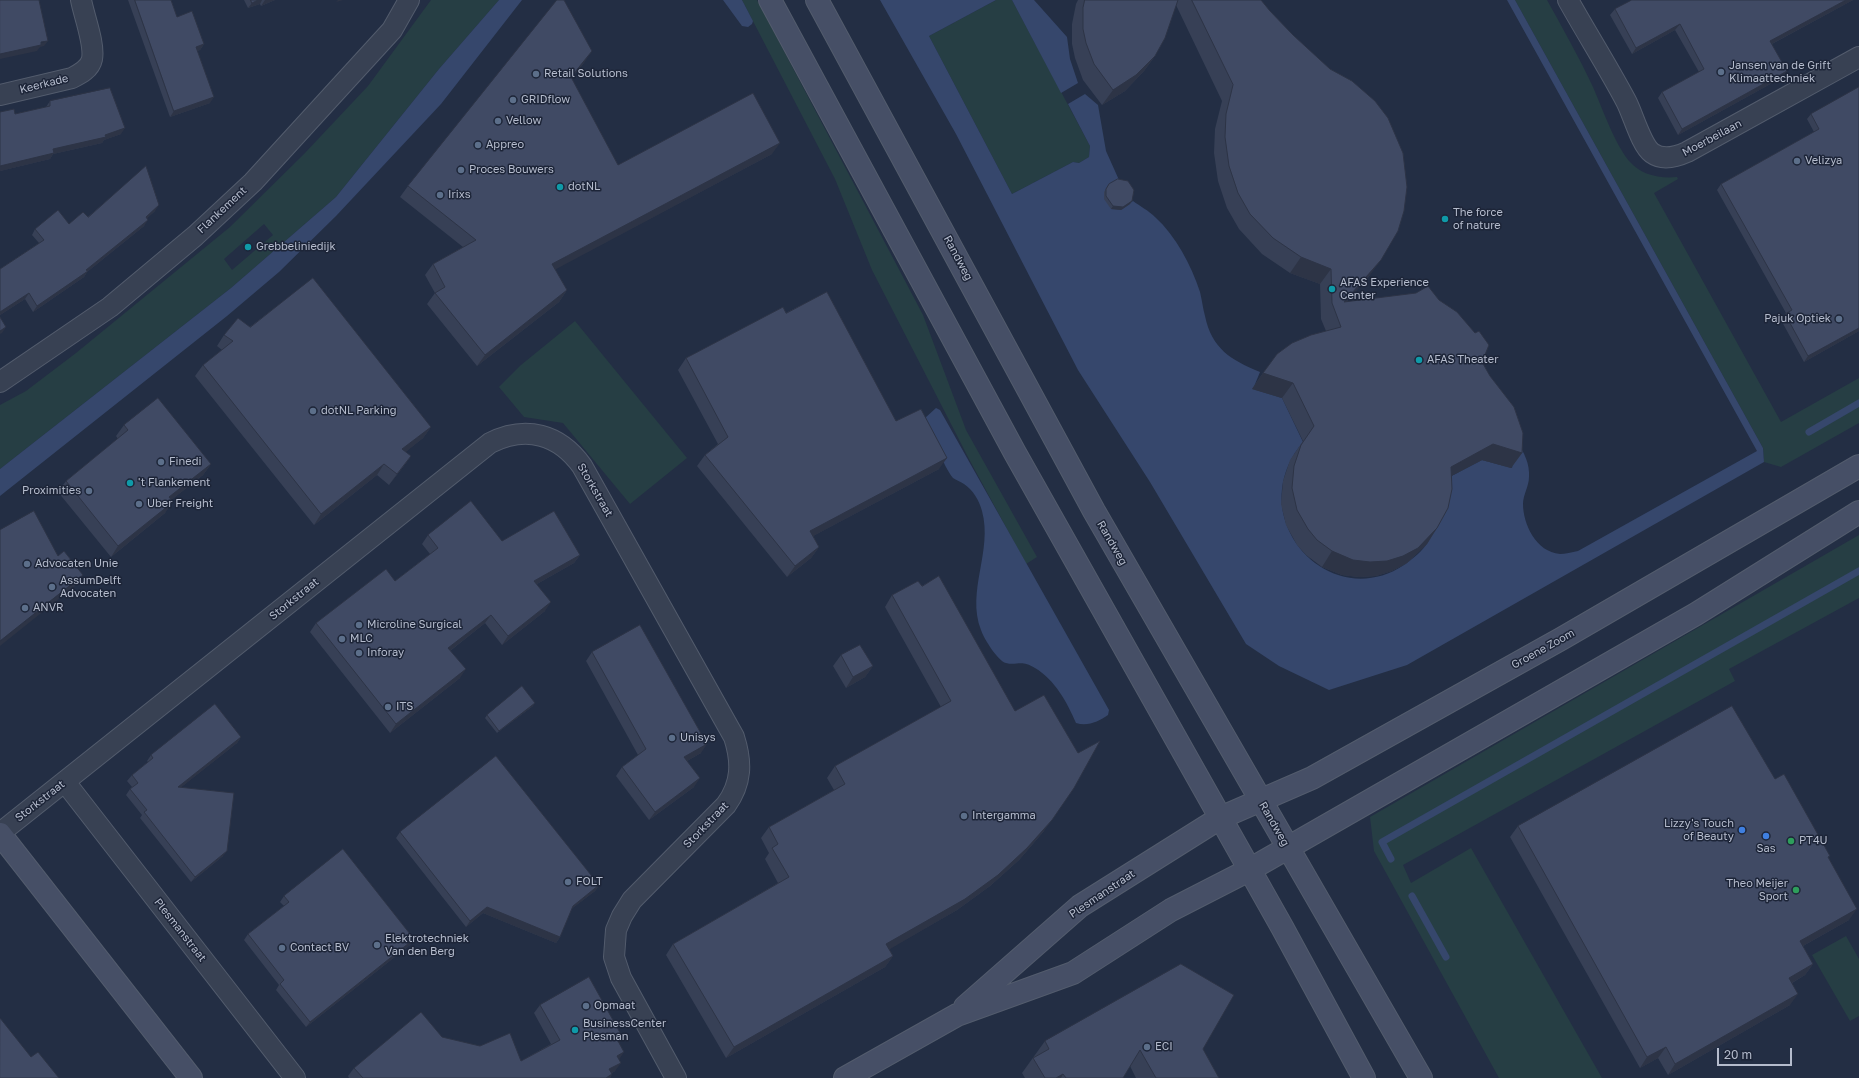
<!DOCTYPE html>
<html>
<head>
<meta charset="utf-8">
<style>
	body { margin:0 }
	#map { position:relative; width:1859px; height:1078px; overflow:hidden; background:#232e44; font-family:"Golos Text",sans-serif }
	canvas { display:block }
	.scale { position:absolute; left:1717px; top:1048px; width:75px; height:18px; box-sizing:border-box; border:2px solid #b5bccd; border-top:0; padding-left:5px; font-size:12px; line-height:14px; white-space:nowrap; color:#b5bccd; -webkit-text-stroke:3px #1d2538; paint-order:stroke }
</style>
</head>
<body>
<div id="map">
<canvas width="1859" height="1078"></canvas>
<div class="scale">20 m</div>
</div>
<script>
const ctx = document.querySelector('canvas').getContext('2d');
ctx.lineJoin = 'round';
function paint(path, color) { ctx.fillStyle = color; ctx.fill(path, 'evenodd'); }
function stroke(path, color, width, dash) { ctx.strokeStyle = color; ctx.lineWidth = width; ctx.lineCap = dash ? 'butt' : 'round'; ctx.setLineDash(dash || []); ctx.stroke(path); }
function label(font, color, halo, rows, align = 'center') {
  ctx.font = font + ' "Golos Text",sans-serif'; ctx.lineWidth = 3; ctx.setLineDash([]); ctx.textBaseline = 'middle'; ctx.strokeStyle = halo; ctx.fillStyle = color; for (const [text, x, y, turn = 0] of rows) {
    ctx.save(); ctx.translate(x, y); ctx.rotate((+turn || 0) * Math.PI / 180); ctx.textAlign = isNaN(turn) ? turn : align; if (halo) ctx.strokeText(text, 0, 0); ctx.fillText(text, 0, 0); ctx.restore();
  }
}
paint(new Path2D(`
	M431,0H499L439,69L336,197L231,288L0,469V405L26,391L76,353L230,227L304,154L368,86ZM264,224L273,235L232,270L224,259Z
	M742,0H757L923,315L966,430L1037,557L1026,564L969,459L872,270L835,179Z
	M996,0H1012L1090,146L1089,157L1079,163L1073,162L1012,194L929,36Z
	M1515,0H1547C1563,29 1579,57 1593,87C1603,110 1614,142 1629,161C1641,175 1660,179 1677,177L1678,179L1654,193L1781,422L1859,378V423L1781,467L1764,462L1763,448Z
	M575,321L687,458L630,504L563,423L524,417L499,387L521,365Z
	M1859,535V598L1729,669L1735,681L1403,865L1411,883L1471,848L1602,1078H1499L1374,851L1370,817Z
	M1846,936L1859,959V1016L1850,1021L1812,955Z`), '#263e44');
paint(new Path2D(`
	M499,0H522L441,104L336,216L279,272L227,316L0,496V469L231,288L336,197L439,69Z
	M723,0H742L753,21L752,24L748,27L742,26Z
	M880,0H996L929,36L1012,194L1073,162L1079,163L1089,157L1090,146L1068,104L1085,94L1098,105L1106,151L1119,180L1121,210L1133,201C1140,206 1149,211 1155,217C1176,236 1191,265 1200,292C1202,300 1203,309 1205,316C1212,349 1231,360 1260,372L1253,389L1282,398L1303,442C1240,517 1329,615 1404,565C1412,559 1423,551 1428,542C1433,531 1437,496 1440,482L1482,460L1512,468L1517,442C1524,452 1530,464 1529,477C1529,486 1523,495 1523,504C1523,524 1536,552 1560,554C1565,554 1572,552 1578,551L1757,451L1507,0H1515L1763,448L1764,462L1407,665L1329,690L1279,666L1246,644L1150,482L1078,370L956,134Z
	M1012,0H1034L1067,37L1070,59L1078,83L1061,93Z
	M936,408L940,410L1109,710L1108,715C1099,721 1088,727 1076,723C1067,702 1055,680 1035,668C1021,659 1017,666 1006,663C998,661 984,639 981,630C966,591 993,551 982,511C979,500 973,490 964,484C961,482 956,480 953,478C943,466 932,433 925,418Z`), '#36476c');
stroke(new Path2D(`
	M1809,432L1859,403
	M1391,859L1382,842L1859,571
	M1412,896L1446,957`), '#36476c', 7);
const street = new Path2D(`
	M1568,0C1587,34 1608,67 1626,101C1633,114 1641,145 1652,153C1663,161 1676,157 1687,152L1859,57
	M0,95L72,78C80,74 90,69 92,59C95,44 84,16 81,0
	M0,382L110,307L195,236L253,182L392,30L409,0
	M65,782L295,1078
	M0,833L490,443C526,425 559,434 582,466L734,737C742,762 742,783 726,805L632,900L622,916L616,930L614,957L621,978L676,1078`);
const secondary = new Path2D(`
	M770,0L1015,453L1282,927L1364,1078
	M817,0L1094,511L1421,1078
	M0,834L191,1078
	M965,1007L1080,906L1220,818L1312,778L1561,639L1859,466
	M845,1078L957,1015L1073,973L1171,910L1249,870L1696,614L1859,512`);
stroke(street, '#535c6d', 22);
stroke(secondary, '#535c6d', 24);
stroke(street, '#384153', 20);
stroke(secondary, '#464f66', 22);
paint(new Path2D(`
	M128,0H171L177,17L204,44L200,50L197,51L210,103L170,117Z
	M244,0H275L261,6L260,4L248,8Z
	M1078,0H1261L1370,275L1347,301L1482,362L1522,453L1511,468L1482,460L1451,476L1437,528L1427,544L1407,563L1392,571L1376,576L1359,577L1342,575L1322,567L1306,555L1297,545L1286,525L1281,504L1283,481L1290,460L1303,441L1282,398L1252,389L1263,373L1326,331L1321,319L1320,284L1290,273L1262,254L1239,229L1227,208L1218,181L1214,153L1215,129L1222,101L1176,5L1155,56L1144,71L1125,91L1102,105L1083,80L1075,58L1072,44V24L1076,4Z
	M1632,0H1853L1772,44L1783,77L1678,135L1658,98L1662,92L1699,72L1675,30L1632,54L1610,15L1615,9Z
	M584,63L571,78L618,165L772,154L555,269L567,290L559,302L477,366L427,304L435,293L425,275L433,264L463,247L400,197L408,186Z
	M1859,87V331L1804,362L1781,320L1786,313L1717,190L1721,184L1814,132L1807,119L1811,114Z
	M50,101L121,134L104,140L102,143L53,154L50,159L0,171V112L15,114L46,107Z
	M1109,184L1130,204L1121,210L1111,209L1104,199V192Z
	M155,211L147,218L144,226L87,272L84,277L33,312L25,299L0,315V269L39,243L32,235L35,229Z
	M786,313L896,421L939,469L813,536L819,547L811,558L787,577L697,466L705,455L718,444L678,370L686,358Z
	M250,327L431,427L423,438L405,452L411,456L403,467L389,485L377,475L314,525L195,376L203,365L222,350L217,346L224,335Z
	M124,425L211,464L203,475L171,500L165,513L111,557L58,492L66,481L118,439L116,436Z
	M428,535L502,541L580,555L574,563L537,584L545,611L502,645L485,623L450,651L460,678L390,733L310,632L316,623L395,581L430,554L422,544Z
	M892,595L1044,831L1019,860L990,886L957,910L889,949L893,956L885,967L726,1058L666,955L673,944L778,883L765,859L769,853L761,838L769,827L834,790L827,778L835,766L941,707L885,607Z
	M592,652L701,753L687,761L694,787L649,820L616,776L622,767L638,755L586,661Z
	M841,655L873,666L865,677L846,688L833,666Z
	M533,706L497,733L485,718L487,715Z
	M241,737L237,743L181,787L223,856L191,882L140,818L142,815L126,795L130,789L132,787L127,781L132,775L148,762L147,761L151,755Z
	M1775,779L1829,858L1849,920L1803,946L1813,964L1805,975L1792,983L1790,1005L1668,1075L1658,1058L1640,1068L1510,837L1518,826Z
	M400,832L599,885L595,891L571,909L560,937L556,943L483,913L466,927L396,838Z
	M284,896L414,939L410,945L306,1027L276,990L279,985L244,940L248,934L284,906L280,902Z
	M540,1005L619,1043V1060L615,1071L612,1073V1074L610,1078H349L348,1076L354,1068L442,1037L521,1061L551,1044L534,1013Z
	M1045,1041L1203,1049L1219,1078H1136L1130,1066L1123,1078H1025L1022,1073Z`), '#374056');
paint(new Path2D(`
	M258,0H262L260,4L248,8L252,3Z
	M265,0H275L261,6Z
	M338,0H343L336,2Z
	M1846,0H1853L1766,47L1770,41Z
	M1680,24L1675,30L1632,54L1636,48Z
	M48,41L44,46L40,47L37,51L0,59V54Z
	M204,44L200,50L192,53L196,47Z
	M592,51L584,63L563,88L571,77Z
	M1155,56L1144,71L1125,91L1102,105L1113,90Z
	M1787,71L1783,77L1678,135L1682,129Z
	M214,97L210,103L170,117L174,111Z
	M125,128L121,134L104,140L102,143L53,154L50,159L0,171V166L53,149L105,135Z
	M780,143L772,154L545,275L552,264Z
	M1132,201L1130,204L1121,210L1111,209L1113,206Z
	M159,205L155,211L142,223L146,217Z
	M148,220L144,226L87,272L84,277L33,312L37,306L86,270Z
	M1301,257L1331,269L1320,284L1290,273Z
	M1381,260L1370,275L1336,314L1344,302Z
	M567,290L559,302L477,366L485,355Z
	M29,293L25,299L0,315V312Z
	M6,327L2,333L0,334V331Z
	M1859,328V331L1804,362L1808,356Z
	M1263,373L1293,383L1282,398L1252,389Z
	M431,427L423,438L395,461L402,449Z
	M1493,444L1522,453L1511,468L1482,460L1440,482L1451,467Z
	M411,456L403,467L389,485L397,474Z
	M947,458L939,469L802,542L810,531Z
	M211,464L203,475L161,508L169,497Z
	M384,464L377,475L314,525L321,514Z
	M173,502L165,513L111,557L118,546Z
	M1437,528L1427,544L1407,563L1392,571L1376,576L1359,577L1342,575L1322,567L1332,551Z
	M819,547L811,558L787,577L795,566Z
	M580,555L574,563L528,589L534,581Z
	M83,575L75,586L0,646V641Z
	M551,602L545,611L502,645L508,636Z
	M491,615L485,623L442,657L448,648Z
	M873,666L865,677L846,688L853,677Z
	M466,669L460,678L390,733L396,724Z
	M535,703L533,706L497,733L499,731Z
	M241,737L237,743L174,793L178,787Z
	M707,744L701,753L678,766L684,757Z
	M700,778L694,787L649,820L655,812Z
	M1052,820L1044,831L1019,860L990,886L957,910L878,956L886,944Z
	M227,851L223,856L191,882L195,877Z
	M599,885L595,891L569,911L573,906Z
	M487,907L560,937L556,943L483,913L466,927L470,921Z
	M1857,909L1849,920L1792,952L1800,941Z
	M414,939L410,945L306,1027L310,1022Z
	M893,956L885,967L726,1058L734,1047Z
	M1813,964L1805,975L1781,989L1789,978Z
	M1798,994L1790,1005L1668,1075L1675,1064Z
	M623,1038L617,1046L618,1041Z
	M1666,1047L1658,1058L1640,1068L1647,1057Z
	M624,1052L618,1061L617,1056Z
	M621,1063L615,1071L603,1078L609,1069Z
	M612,1074L610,1078H606Z
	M1063,1074L1061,1078H1056Z`), '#2d3446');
const building = new Path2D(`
	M0,0H39L48,41L41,42V45L0,54Z
	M135,0H171L177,17L192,11L204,44L196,47L214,97L174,111Z
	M251,0H258L252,3Z
	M557,0H564L592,51L571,77L618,165L753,93L780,143L552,264L567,290L485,355L435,293L445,287L433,264L476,240L408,186Z
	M1085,0H1178L1165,38L1155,56L1136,75L1113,90L1094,64L1086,43L1083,29V8Z
	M1192,0H1261L1270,11L1293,35L1330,69L1352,81L1375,101L1388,118L1403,153L1407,187L1404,211L1398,231L1381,260L1344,302L1416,293L1428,286L1439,300L1457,312L1475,333L1479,331L1489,345L1482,362L1490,376L1514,407L1523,433L1522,453L1493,444L1451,467L1452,489L1448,508L1437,528L1418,548L1403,556L1387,561L1370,562L1353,560L1332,551L1317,540L1308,529L1297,510L1292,488L1294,466L1301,445L1314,426L1293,383L1263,373L1277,354L1292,343L1311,335L1341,327L1332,303L1331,269L1301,257L1273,238L1250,214L1238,193L1229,166L1225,137L1226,114L1233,85Z
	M1632,0H1846L1770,41L1787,71L1682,129L1662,92L1704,69L1680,24L1636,48L1615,9Z
	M1859,87V328L1808,356L1785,314L1792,310L1721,184L1819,129L1811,114Z
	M110,88L125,128L105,135L106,137L53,149L54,153L0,166V112L14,109L15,114L50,106V101Z
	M146,166L159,205L146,217L148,220L86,270L88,271L37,306L29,293L0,312V269L44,240L35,229L58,210L69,224L83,212L88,217Z
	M1118,179L1128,181L1134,190L1132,201L1123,207L1113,206L1106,196V189L1109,184Z
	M313,278L431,427L402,449L411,456L397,474L384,464L321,514L203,365L233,341L224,335L238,318L250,327Z
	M827,292L896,421L921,409L947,458L810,531L819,547L795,566L705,455L728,437L686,358L783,307L786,313Z
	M0,317L6,327L0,331Z
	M158,398L211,464L169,497L173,502L118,546L66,481L128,430L124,425Z
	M471,501L502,541L554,511L580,555L534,581L551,602L508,636L491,615L448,648L466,669L396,724L316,623L386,569L395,581L438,548L428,535Z
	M34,511L58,556L64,551L83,575L0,641V530Z
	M939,576L1015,711L1044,695L1078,753L1100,741L1074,788L1052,820L1027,848L998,875L965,899L886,944L893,956L734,1047L673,944L789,877L772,848L778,844L769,827L845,784L835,766L951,701L892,595L918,581L922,586Z
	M640,625L707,744L684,757L700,778L655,812L622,767L646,749L592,652Z
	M860,645L873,666L853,677L841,655Z
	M522,686L535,703L499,731L487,715Z
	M215,704L241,737L178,787L234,793L227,851L195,877L144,812L147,810L130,789L138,783L132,775L153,758L151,755Z
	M1732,706L1775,779L1784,774L1830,856L1828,857L1857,909L1800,941L1813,964L1789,978L1798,994L1675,1064L1666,1047L1647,1057L1518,826Z
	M496,756L599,885L573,906L560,937L487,907L470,921L400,832Z
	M343,849L414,939L310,1022L280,984L284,980L248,934L289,902L284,896Z
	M1181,964L1234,995L1203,1049L1219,1078H1156L1140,1050L1123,1078H1066L1063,1074L1056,1078H1045L1033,1058L1049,1049L1045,1041Z
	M589,977L623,1038L618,1041L624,1052L617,1056L621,1063L609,1069L612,1074L606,1078H363L354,1068L421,1012L442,1037L480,1046L510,1033L521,1061L560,1040L540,1005Z
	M0,1018L31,1057L38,1052L59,1078H0Z`);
paint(building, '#404a64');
stroke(building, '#2d3446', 1);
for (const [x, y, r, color] of [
	[1721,72,4,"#5c6f8a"],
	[536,74,4,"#5c6f8a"],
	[513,100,4,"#5c6f8a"],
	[498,121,4,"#5c6f8a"],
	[478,145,4,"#5c6f8a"],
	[1797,161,4,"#5c6f8a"],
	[461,170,4,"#5c6f8a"],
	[560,187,4,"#0f9aa8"],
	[440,195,4,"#5c6f8a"],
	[1445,219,4,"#0f9aa8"],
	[248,247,4,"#0f9aa8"],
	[1332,289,4,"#0f9aa8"],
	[1839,319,4,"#5c6f8a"],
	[1419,360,4,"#0f9aa8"],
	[313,411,4,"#5c6f8a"],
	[161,462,4,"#5c6f8a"],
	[130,483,4,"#0f9aa8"],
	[89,491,4,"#5c6f8a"],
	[139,504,4,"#5c6f8a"],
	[27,564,4,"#5c6f8a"],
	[52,587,4,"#5c6f8a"],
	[25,608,4,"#5c6f8a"],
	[359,625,4,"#5c6f8a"],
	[342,639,4,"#5c6f8a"],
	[359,653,4,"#5c6f8a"],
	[388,707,4,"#5c6f8a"],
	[672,738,4,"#5c6f8a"],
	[964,816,4,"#5c6f8a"],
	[1742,830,4,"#3f7fe0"],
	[1766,836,4,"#3f7fe0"],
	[1791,841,4,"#2e9e5b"],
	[568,882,4,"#5c6f8a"],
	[1796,890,4,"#2e9e5b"],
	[377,945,4,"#5c6f8a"],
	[282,948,4,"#5c6f8a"],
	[586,1006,4,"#5c6f8a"],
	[575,1030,4,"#0f9aa8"],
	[1147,1047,4,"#5c6f8a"]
]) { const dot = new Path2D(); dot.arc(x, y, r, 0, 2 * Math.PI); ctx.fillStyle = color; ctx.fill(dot); stroke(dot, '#1d2538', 1.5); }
label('11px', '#b5bccd', '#1d2538', [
	["Jansen van de Grift",1729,66],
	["Klimaattechniek",1729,79],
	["Retail Solutions",544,74],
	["GRIDflow",521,100],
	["Vellow",506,121],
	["Appreo",486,145],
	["Velizya",1805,161],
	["Proces Bouwers",469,170],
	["dotNL",568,187],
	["Irixs",448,195],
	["The force",1453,213],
	["of nature",1453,226],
	["Grebbeliniedijk",256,247],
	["AFAS Experience",1340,283],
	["Center",1340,296],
	["Pajuk Optiek",1831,319,"right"],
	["AFAS Theater",1427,360],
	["dotNL Parking",321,411],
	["Finedi",169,462],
	["'t Flankement",138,483],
	["Proximities",81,491,"right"],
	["Uber Freight",147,504],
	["Advocaten Unie",35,564],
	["AssumDelft",60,581],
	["Advocaten",60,594],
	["ANVR",33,608],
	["Microline Surgical",367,625],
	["MLC",350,639],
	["Inforay",367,653],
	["ITS",396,707],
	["Unisys",680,738],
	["Intergamma",972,816],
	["Lizzy's Touch",1734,824,"right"],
	["of Beauty",1734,837,"right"],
	["PT4U",1799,841],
	["Sas",1766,849,"center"],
	["FOLT",576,882],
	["Theo Meijer",1788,884,"right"],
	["Sport",1788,897,"right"],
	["Elektrotechniek",385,939],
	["Van den Berg",385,952],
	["Contact BV",290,948],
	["Opmaat",594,1006],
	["BusinessCenter",583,1024],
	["Plesman",583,1037],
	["ECI",1155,1047]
], 'left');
label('11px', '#b5bccd', '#1d2538', [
	["Keerkade",44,84,-14],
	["Moerbeilaan",1712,138,-28],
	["Flankement",222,210,-43],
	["Randweg",958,258,62],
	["Storkstraat",595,490,60],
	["Randweg",1112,543,60],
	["Storkstraat",294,599,-39],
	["Groene Zoom",1543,649,-29],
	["Storkstraat",40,801,-38],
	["Randweg",1274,824,60],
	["Storkstraat",706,825,-46],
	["Plesmanstraat",1102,894,-34],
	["Plesmanstraat",180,930,52]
]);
</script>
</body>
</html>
